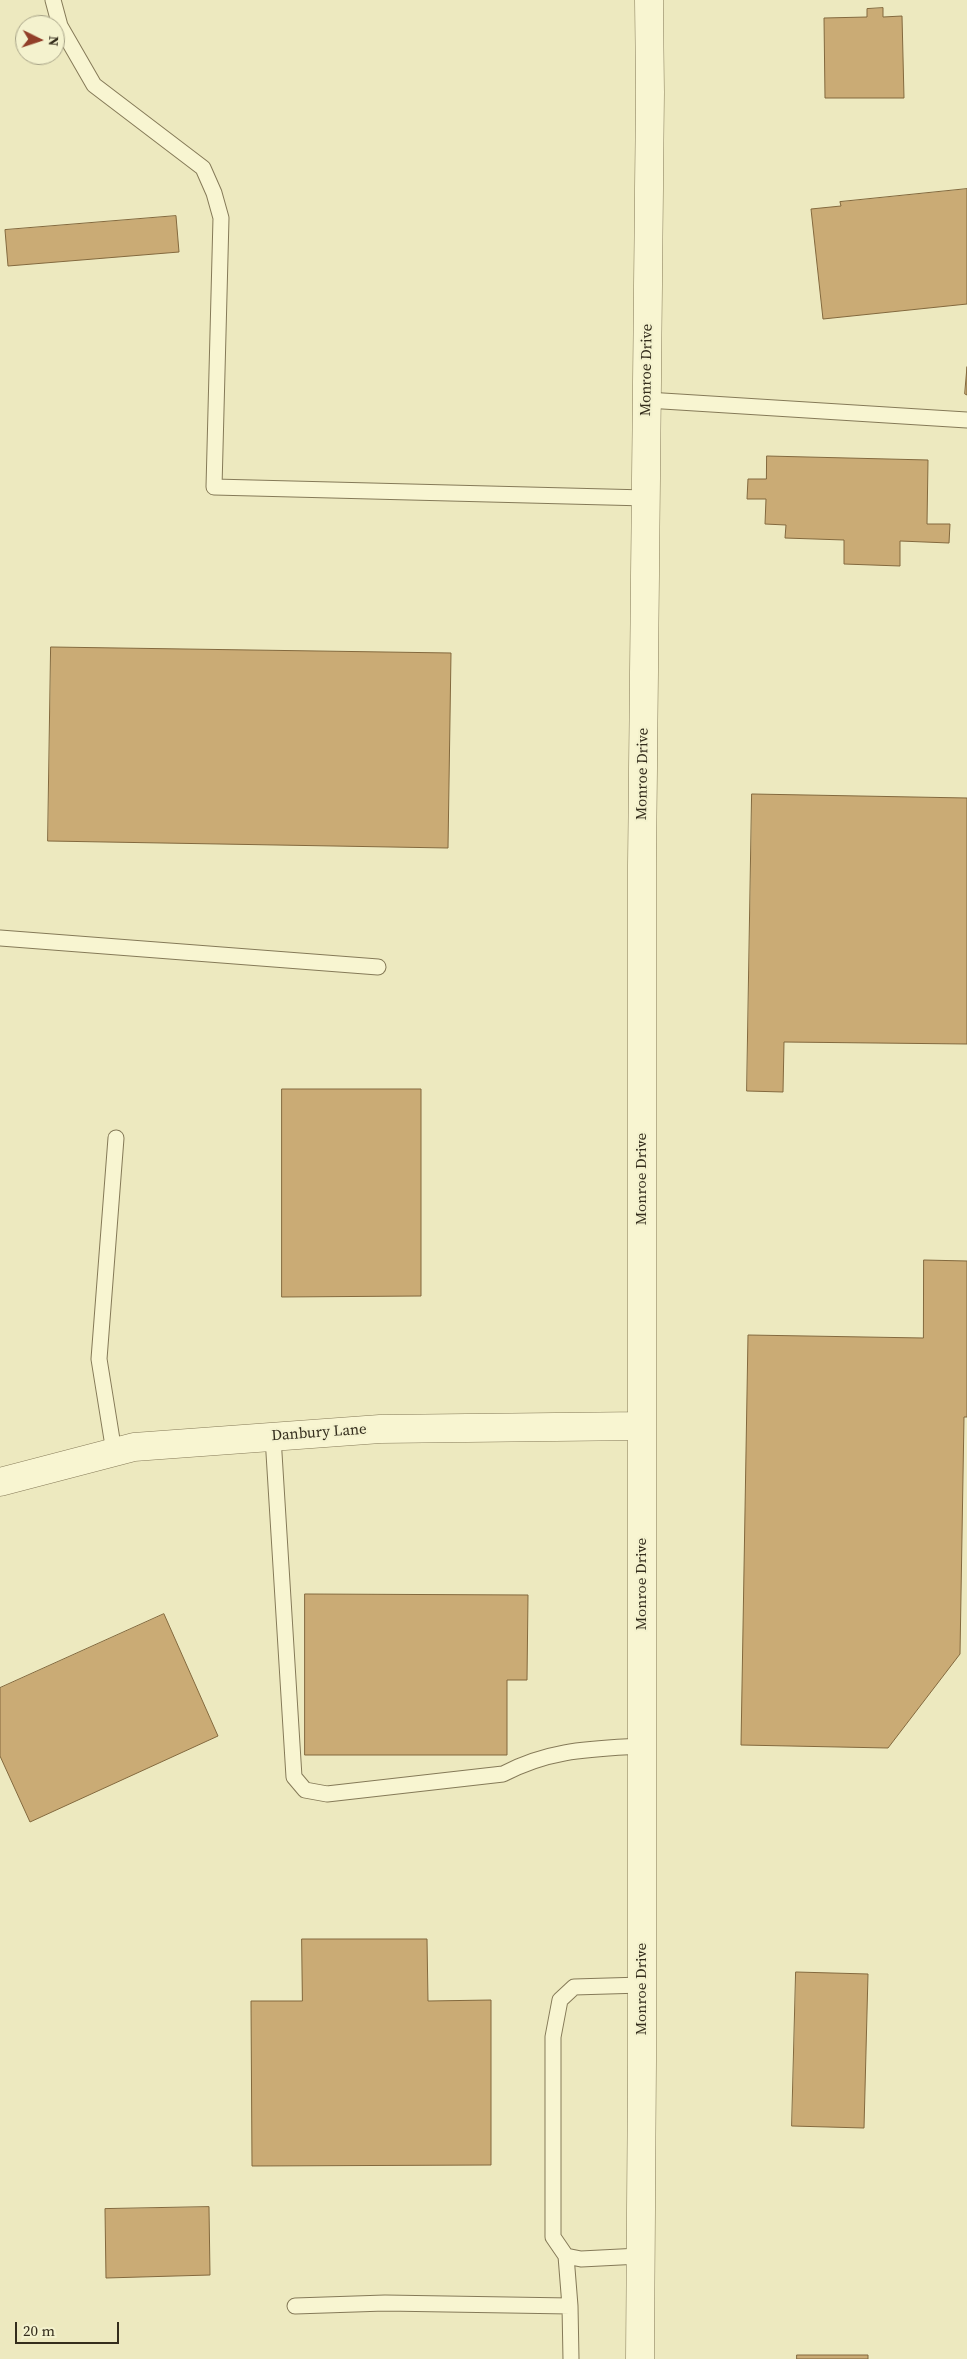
<!DOCTYPE html>
<html>
<head>
<meta charset="utf-8">
<style>
	body { margin:0 }
	#map { position:relative; width:967px; height:2359px; overflow:hidden; background:#ede9bf; font-family:"Source Serif 4",serif }
	canvas { display:block }
	.north { position:absolute; left:15px; top:15px; width:50px; height:50px; box-sizing:border-box; background:#f4f2ce; border:1px solid #a7a387; border-radius:50%; rotate:94deg; font-size:14px; font-weight:700; line-height:20px; text-align:center; color:#342d1c }
	.north::after { content:''; display:block; margin:auto; width:18px; height:22px; background:#923f29; clip-path:polygon(50% 0,100% 100%,50% 72%,0 100%) }
	.scale { position:absolute; left:15px; top:2322px; width:104px; height:22px; box-sizing:border-box; border:2px solid #342d1c; border-top:0; padding-left:6px; font-size:15px; line-height:18px; white-space:nowrap; color:#342d1c; -webkit-text-stroke:4px #f4f2ce; paint-order:stroke }
</style>
</head>
<body>
<div id="map">
<canvas width="967" height="2359"></canvas>
<div class="north">N</div>
<div class="scale">20 m</div>
</div>
<script>
const ctx = document.querySelector('canvas').getContext('2d');
ctx.lineJoin = 'round';
function paint(path, color) { ctx.fillStyle = color; ctx.fill(path, 'evenodd'); }
function stroke(path, color, width, dash) { ctx.strokeStyle = color; ctx.lineWidth = width; ctx.lineCap = dash ? 'butt' : 'round'; ctx.setLineDash(dash || []); ctx.stroke(path); }
function label(font, color, halo, rows, align = 'center') {
  ctx.font = font + ' "Source Serif 4",serif'; ctx.lineWidth = 4.5; ctx.setLineDash([]); ctx.textBaseline = 'middle'; ctx.strokeStyle = halo; ctx.fillStyle = color; for (const [text, x, y, turn = 0] of rows) {
    ctx.save(); ctx.translate(x, y); ctx.rotate((+turn || 0) * Math.PI / 180); ctx.textAlign = isNaN(turn) ? turn : align; if (halo) ctx.strokeText(text, 0, 0); ctx.fillText(text, 0, 0); ctx.restore();
  }
}
const building = new Path2D(`
	M883,8V17L902,16L904,98H825L824,18L867,17V9Z
	M967,189V304L823,319L811,209L841,206L840,202Z
	M176,216L179,252L8,266L5,230Z
	M967,367V395L965,394Z
	M767,456L928,460L927,524H950L949,543L900,541V566L844,564V540L785,538L786,525L765,524L766,499H747L748,479H766Z
	M51,647L451,653L448,848L48,841Z
	M752,794L967,798V1044L784,1042L783,1092L747,1091Z
	M282,1089H421V1296L282,1297Z
	M924,1260L967,1261V1417H964L960,1654L888,1748L741,1745L748,1335L923,1338Z
	M305,1594L528,1595L527,1680H507V1755H305Z
	M164,1614L218,1736L30,1822L0,1756V1688Z
	M302,1939H427L428,2001L491,2000V2165L252,2166L251,2001H302Z
	M796,1972L868,1974L864,2128L792,2126Z
	M209,2207L210,2275L106,2278L105,2209Z
	M797,2355H868V2359H797Z`);
paint(building, '#caab75');
stroke(building, '#83693e', 1);
const lane = new Path2D(`
	M53,0L60,26L94,85L203,168L214,193L221,218L214,487L646,498
	M647,400L967,420
	M0,938L378,967
	M273,1437L294,1777L305,1790L327,1794L503,1774C550,1749 591,1749 642,1746
	M114,1452L99,1359L116,1138
	M566,2256L570,2306
	M640,2256L581,2259L566,2256L553,2237V2037L560,2000L574,1987L642,1985
	M295,2306L385,2303L570,2306L571,2359`);
const street = new Path2D(`
	M0,1482L134,1447L380,1429L642,1426
	M640,2359L642,2061V865L650,92L649,0`);
stroke(lane, '#857a58', 17);
stroke(street, '#857a58', 29);
stroke(lane, '#f8f5d1', 15);
stroke(street, '#f8f5d1', 28);
label('15px', '#342d1c', '#f4f2ce', [
	["Monroe Drive",647,370,-89],
	["Monroe Drive",643,774,-89],
	["Monroe Drive",642,1179,-90],
	["Danbury Lane",319,1433,-4],
	["Monroe Drive",642,1584,-90],
	["Monroe Drive",642,1989,-90]
]);
</script>
</body>
</html>
